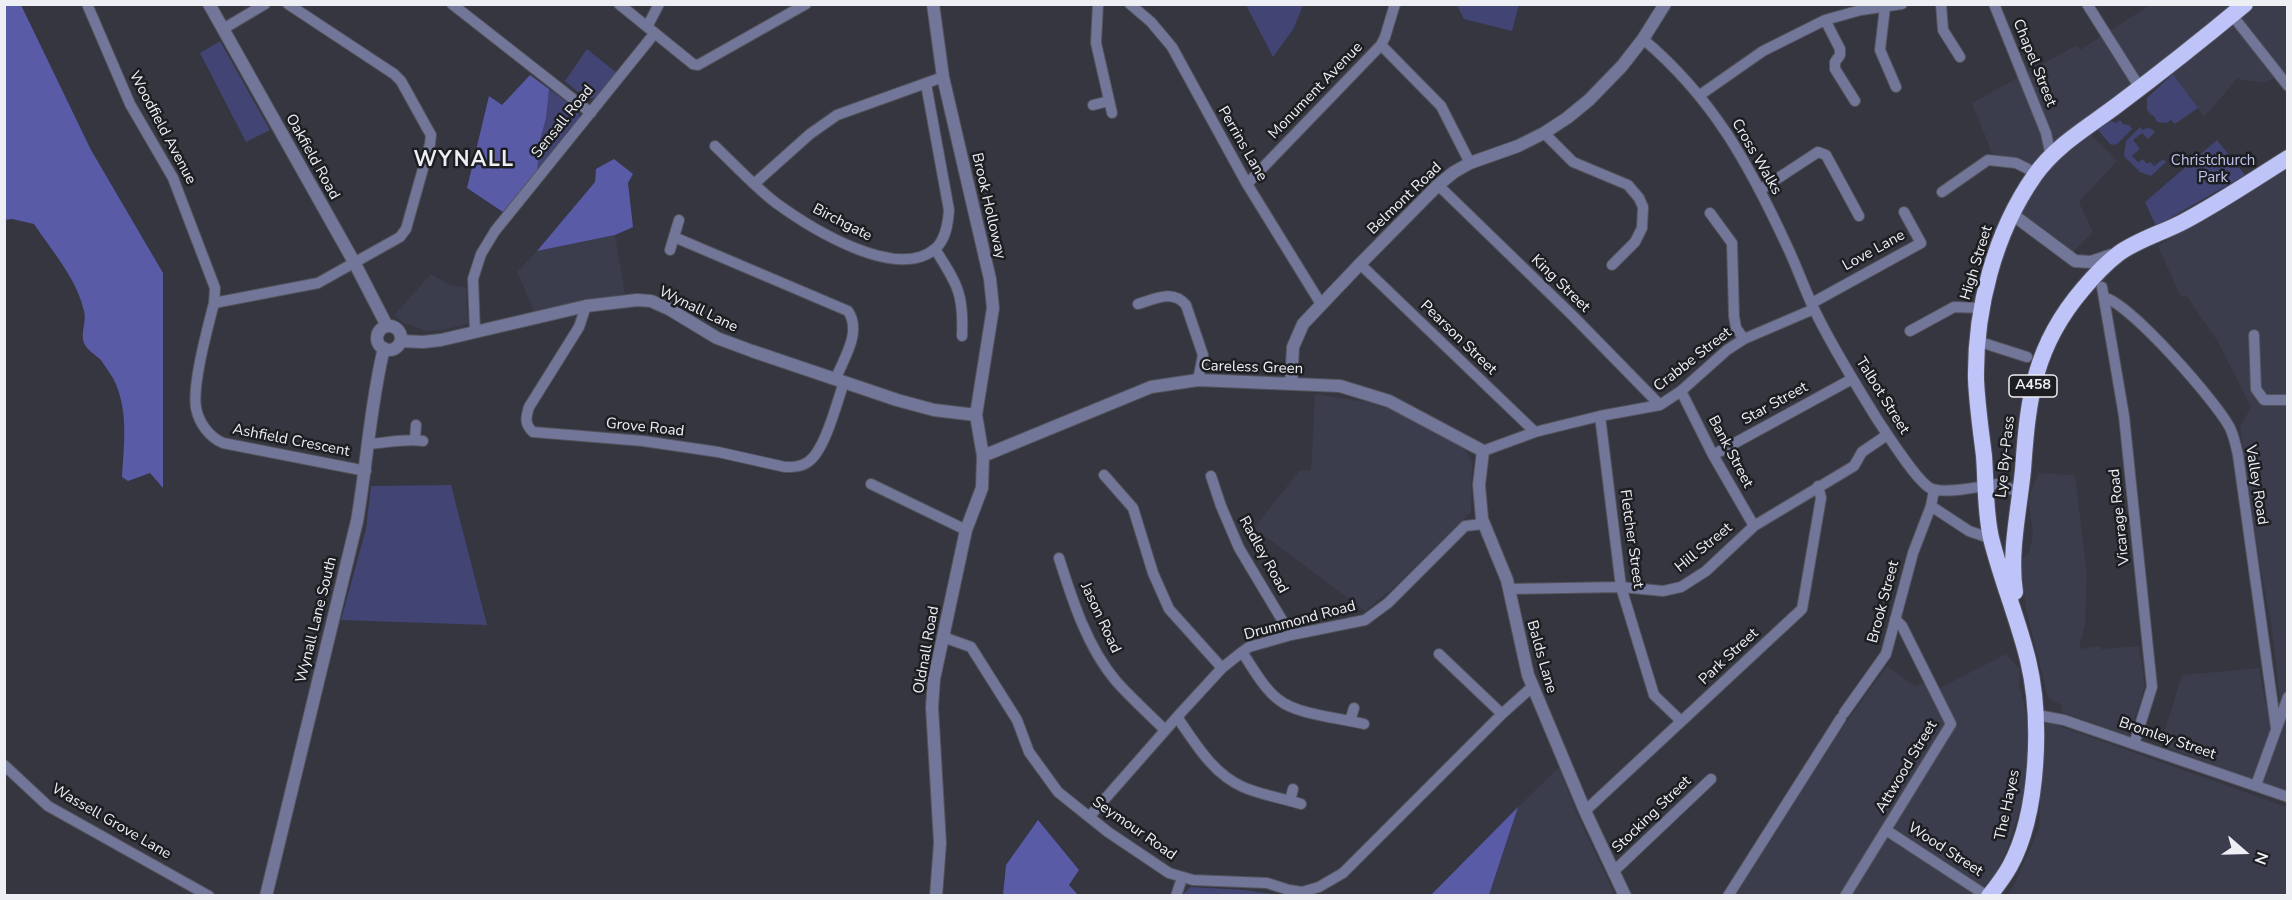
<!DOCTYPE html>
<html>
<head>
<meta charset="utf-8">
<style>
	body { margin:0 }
	#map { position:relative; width:2292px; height:900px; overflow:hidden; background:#35363f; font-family:"Nunito Sans",sans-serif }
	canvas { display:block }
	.frame { position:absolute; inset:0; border:6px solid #eeeef5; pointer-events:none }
	.north { position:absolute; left:2214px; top:822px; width:60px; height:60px; -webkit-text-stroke:4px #1d1e22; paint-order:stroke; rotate:110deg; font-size:16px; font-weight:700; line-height:24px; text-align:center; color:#eeeef5 }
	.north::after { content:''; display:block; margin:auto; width:21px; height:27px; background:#eeeef5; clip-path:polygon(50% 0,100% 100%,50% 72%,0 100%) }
</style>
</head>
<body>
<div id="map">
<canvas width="2292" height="900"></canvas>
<div class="frame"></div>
<div class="north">N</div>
</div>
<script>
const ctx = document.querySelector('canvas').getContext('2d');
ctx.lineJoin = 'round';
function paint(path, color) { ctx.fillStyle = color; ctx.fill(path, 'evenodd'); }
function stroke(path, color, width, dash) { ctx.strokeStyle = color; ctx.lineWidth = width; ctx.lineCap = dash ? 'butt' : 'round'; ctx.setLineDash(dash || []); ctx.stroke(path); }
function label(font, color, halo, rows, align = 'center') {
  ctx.font = font + ' "Nunito Sans",sans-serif'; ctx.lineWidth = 5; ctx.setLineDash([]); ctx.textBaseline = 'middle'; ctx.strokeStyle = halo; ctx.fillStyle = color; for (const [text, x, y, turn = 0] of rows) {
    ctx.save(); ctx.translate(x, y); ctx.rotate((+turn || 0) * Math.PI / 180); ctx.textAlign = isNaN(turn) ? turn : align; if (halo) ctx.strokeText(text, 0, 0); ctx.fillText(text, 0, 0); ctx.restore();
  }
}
paint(new Path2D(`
	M2150,5H2287V71L2265,83L2237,79L2204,117L2168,67L2085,129L2117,161L2079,202L2093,232L2072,253L2012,214L2036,173L1992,153L1972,103L2077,45L2080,50Z
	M2287,166V792L2160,745L2182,675L2259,668L2266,705L2280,702L2272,630L2258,554L2240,427L2251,407L2218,342L2186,295L2183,298L2178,291L2158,246Z
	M615,235L625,294L534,311L517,272L537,251Z
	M431,274L450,285L466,287L468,324L443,330L427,331L404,323L394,315Z
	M1315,394L1380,404L1464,448L1472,462L1471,512L1391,590L1365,611L1254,528L1299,471L1311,470Z
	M2038,473L2075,475L2087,575L2085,625L2079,649L2101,646V649L2139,646L2145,687L2129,736L2062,712L2061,705L2048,698L2026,610L2021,561L2029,553L2033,534L2028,501Z
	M2006,654L2020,669L2019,686L2024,703L2030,740L2023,799L2007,850L1995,874L1977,895L1733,896L1847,721L1887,666L1915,686L1927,682L1932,692Z
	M2043,720L2287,807V895L2006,896L2013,887L2039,828Z
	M1559,767L1577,814L1615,895L1489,896L1518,807Z`), '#3b3c4c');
paint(new Path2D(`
	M1246,5H1303L1294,28L1273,57Z
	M1457,5H1519L1512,31L1464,19Z
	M220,41L270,130L246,142L200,53Z
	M587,49L617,73C593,102 596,108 565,81Z
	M2173,74L2198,108L2175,124L2171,120L2167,123L2157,122L2154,116L2150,114L2147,110V98Z
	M549,89L579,111L580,119L537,173L540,140L546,119Z
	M2120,120L2123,124L2129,125L2132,129L2117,144L2111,145L2098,130L2111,121L2116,123Z
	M2140,127L2143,130L2147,128L2152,129L2155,132L2148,139L2142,133L2133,140L2140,149L2132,156L2138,162L2143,159L2147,164L2150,162L2154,166L2163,159L2166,162L2151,176L2140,172L2124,156L2126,141Z
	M2217,140L2245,175L2156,226L2145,202Z
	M451,485L487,625L341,620L366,529L371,486Z
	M1190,887L1244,890L1278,895H1183Z`), '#424474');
paint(new Path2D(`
	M5,4L21,5L91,150L163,273V488L150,473L128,481L122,477C124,444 129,409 113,378C109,372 104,364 100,359C94,354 87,350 84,343C80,333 87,322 84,311C77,279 52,251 34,224L12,219L5,220Z
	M530,75L549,89L546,119L540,140L537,173L503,212L467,188L489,96L502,105Z
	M614,159L633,174L628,183L633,227L615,235L537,251L595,182L596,169Z
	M1518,807L1489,895H1431Z
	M1038,820L1079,870L1069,885L1078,895H1003L1006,865Z`), '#595ba7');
const minor = new Path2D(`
	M87,4L130,104L173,178L215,288L214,303
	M288,4L394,74L401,81L427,128L431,135L430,144L406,229L400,237L318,283L214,303C208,327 192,384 196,408C199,423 209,437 223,443L366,471
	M452,4L591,113
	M619,4L693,64L698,65L806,4
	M1098,4L1096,43L1112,113
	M1130,4L1151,22L1172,47L1247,184L1321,304
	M1941,4L1943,30L1960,57
	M1994,4L2046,133L2051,157
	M2087,4L2140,88
	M1885,7L1880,50L1896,87
	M2232,15L2288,86
	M1825,20L1840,49V55L1835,62V69L1855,101
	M647,27L659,4
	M223,29L265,4
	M1643,39C1713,98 1749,164 1787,246C1797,267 1804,288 1814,309C1832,347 1855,383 1877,419C1887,434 1916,480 1930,488C1943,495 1981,486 1997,484L2005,486L2021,494
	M1381,45L1441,106L1470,163
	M1700,95L1763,51L1825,20L1861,10L1902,4
	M1093,105L1109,101
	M1544,133L1573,162L1628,185L1639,198L1643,207L1642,228L1635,242L1612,265
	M715,146C735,165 754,186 776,203C809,227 897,283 936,248C946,239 948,223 949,210L926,84
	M754,184L810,134L837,115L943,77
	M1247,184L1381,45L1385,37L1395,4
	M1438,185L1573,316L1660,405
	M1760,190L1818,152L1826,155L1859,216
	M1942,192L1988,160L2016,163L2036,173
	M1710,213L1732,243L1734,316L1736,328L1744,339
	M674,237L848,311C862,332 844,358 836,378
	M935,249C957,284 964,293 962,336
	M670,250L679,220
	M1360,264L1535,432
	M2102,287L2124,416L2152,687L2134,744
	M2106,298C2133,307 2216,401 2230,428C2234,436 2236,446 2238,455L2276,728
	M1812,303L1921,243L1904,212
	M1138,304C1155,299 1173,289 1186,305L1203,355L1198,380
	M586,306L579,327L529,407C526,417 524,424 533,432L643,441L718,452L785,467C793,467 801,467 808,462C825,451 837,402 844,382
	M1910,331L1954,307L1982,308
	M475,332L473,279L481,254L495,231L654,34
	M2254,335L2256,389L2264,400H2288
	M1977,341L2027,357
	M1681,391L1713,455L1754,526
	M1600,416L1621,587L1654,695L1681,721
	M415,439L416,425
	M368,444C386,443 407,438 423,441
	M1483,451L1535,432L1600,416L1660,405L1681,391L1727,350L1744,339L1814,309
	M1713,455L1852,379
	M1104,475L1133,508L1153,573L1169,609L1222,668
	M1211,476L1221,506L1239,548L1291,635
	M871,484L966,530
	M1931,506L1969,531L1992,539
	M1059,558C1072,599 1087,647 1116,681C1131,698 1149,714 1165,730
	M1509,589L1621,587L1663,591L1681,587L1706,571L1754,526L1854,466L1862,452L1887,435
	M943,637L971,647L1017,720L1029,752L1058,792L1108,832L1169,873L1193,880L1267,883L1289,890L1302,892L1319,887L1343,873L1502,714L1532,687
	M1242,652C1253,668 1264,689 1279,700C1298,715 1341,718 1364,724
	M1439,654L1502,714
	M1844,713L1886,654L1913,553L1931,506L1934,490
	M2037,715L2064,720L2288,797
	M1177,717C1196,744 1212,773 1243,787C1261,795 1282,798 1301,804
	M1350,721L1354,708
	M4,765L48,806L209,896
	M2256,785L2288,697
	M1290,801L1293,789
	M1585,811L1802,609L1821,498L1818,486
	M1089,817L1177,717L1222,668L1242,652L1249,647L1291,635L1365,620L1388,603L1465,526L1483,524
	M1886,830L1987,896
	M1613,872L1711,779
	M1176,896L1182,878
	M1728,896L1841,718
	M1845,896L1951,724L1902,626L1895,619`);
const tertiary = new Path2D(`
	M209,4L354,262L387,326
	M933,4L943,77L990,279L993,308L976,415L983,456L982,488L966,530L934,679L932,707L940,843L936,896
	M2012,214L2075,261L2091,262L2112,255
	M377 338a12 12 0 1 1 24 0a12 12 0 1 1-24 0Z
	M401,341L423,342L441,340L586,306L637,300L651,301L669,309L717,338L752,351L897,400L934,410L976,415
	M1291,384L1293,347L1303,324L1360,264L1438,185L1454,172L1470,163L1518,146L1544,133L1567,118L1589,100L1622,66L1643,39L1665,4
	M983,456L1151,387L1198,380L1340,386L1389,401L1483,451L1479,485L1482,519L1507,580L1528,675L1585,811L1625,896
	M266,896L357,521C367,464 370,405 384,348`);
const trunk = new Path2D(`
	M2015,592C2009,553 2019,510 2023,470C2028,398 2034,346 2083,289C2093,277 2105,264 2118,254C2137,240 2162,233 2183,222C2219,203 2253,180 2288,158
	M1989,896C1997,886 2004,877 2010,866C2039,813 2042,718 2028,660C2018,619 2001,579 1991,538C1985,511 1986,483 1984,456C1981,431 1977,405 1976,379C1975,310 1994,233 2035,175C2055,146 2088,127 2116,106C2160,73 2203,39 2245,4`);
stroke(minor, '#53535c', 12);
stroke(tertiary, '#53535c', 14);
stroke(trunk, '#53535c', 18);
stroke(minor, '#727699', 10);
stroke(tertiary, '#727699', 12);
stroke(trunk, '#bec3f8', 16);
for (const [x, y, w] of [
	[2033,386,48]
]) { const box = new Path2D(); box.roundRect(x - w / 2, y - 11, w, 22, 4.5); ctx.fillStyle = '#1d1e22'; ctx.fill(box); stroke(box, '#eeeef5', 1.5); }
label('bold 14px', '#eeeef5', null, [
	["A458",2033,386]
]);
label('15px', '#eeeef5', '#1d1e22', [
	["Chapel Street",2034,63,68],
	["Monument Avenue",1316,91,-46],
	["Sensall Road",563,122,-51],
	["Woodfield Avenue",162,128,62],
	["Perrins Lane",1242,144,60],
	["Oakfield Road",312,157,61],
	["Cross Walks",1756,157,60],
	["Belmont Road",1405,199,-44],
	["Brook Holloway",988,206,77],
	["Birchgate",842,223,27],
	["Love Lane",1874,251,-29],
	["High Street",1977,263,-73],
	["King Street",1560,284,44],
	["Wynall Lane",698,310,26],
	["Pearson Street",1458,338,44],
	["Crabbe Street",1693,360,-38],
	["Careless Green",1252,368,2],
	["Talbot Street",1882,396,58],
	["Star Street",1775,404,-29],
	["Grove Road",645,428,6],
	["Ashfield Crescent",291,441,11],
	["Bank Street",1730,452,62],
	["Lye By-Pass",2006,457,-84],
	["Valley Road",2256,485,81],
	["Vicarage Road",2120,517,-96],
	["Fletcher Street",1631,539,82],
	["Hill Street",1704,548,-39],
	["Radley Road",1263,555,61],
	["Brook Street",1884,602,-75],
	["Jason Road",1100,618,65],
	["Wynall Lane South",317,620,-76],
	["Drummond Road",1300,621,-15],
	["Oldnall Road",927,650,-80],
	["Balds Lane",1541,657,74],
	["Park Street",1729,657,-43],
	["Bromley Street",2167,739,19],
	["Attwood Street",1907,767,-59],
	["The Hayes",2008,805,-78],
	["Stocking Street",1652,815,-44],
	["Wassell Grove Lane",111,822,30],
	["Seymour Road",1134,829,35],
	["Wood Street",1945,850,33]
]);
label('15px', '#bdc2ec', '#1d1e22', [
	["Christchurch",2213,161],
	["Park",2213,178]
]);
ctx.letterSpacing = '1.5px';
label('bold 21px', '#eeeef5', '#1d1e22', [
	["WYNALL",464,161]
]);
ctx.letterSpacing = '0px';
</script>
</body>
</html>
